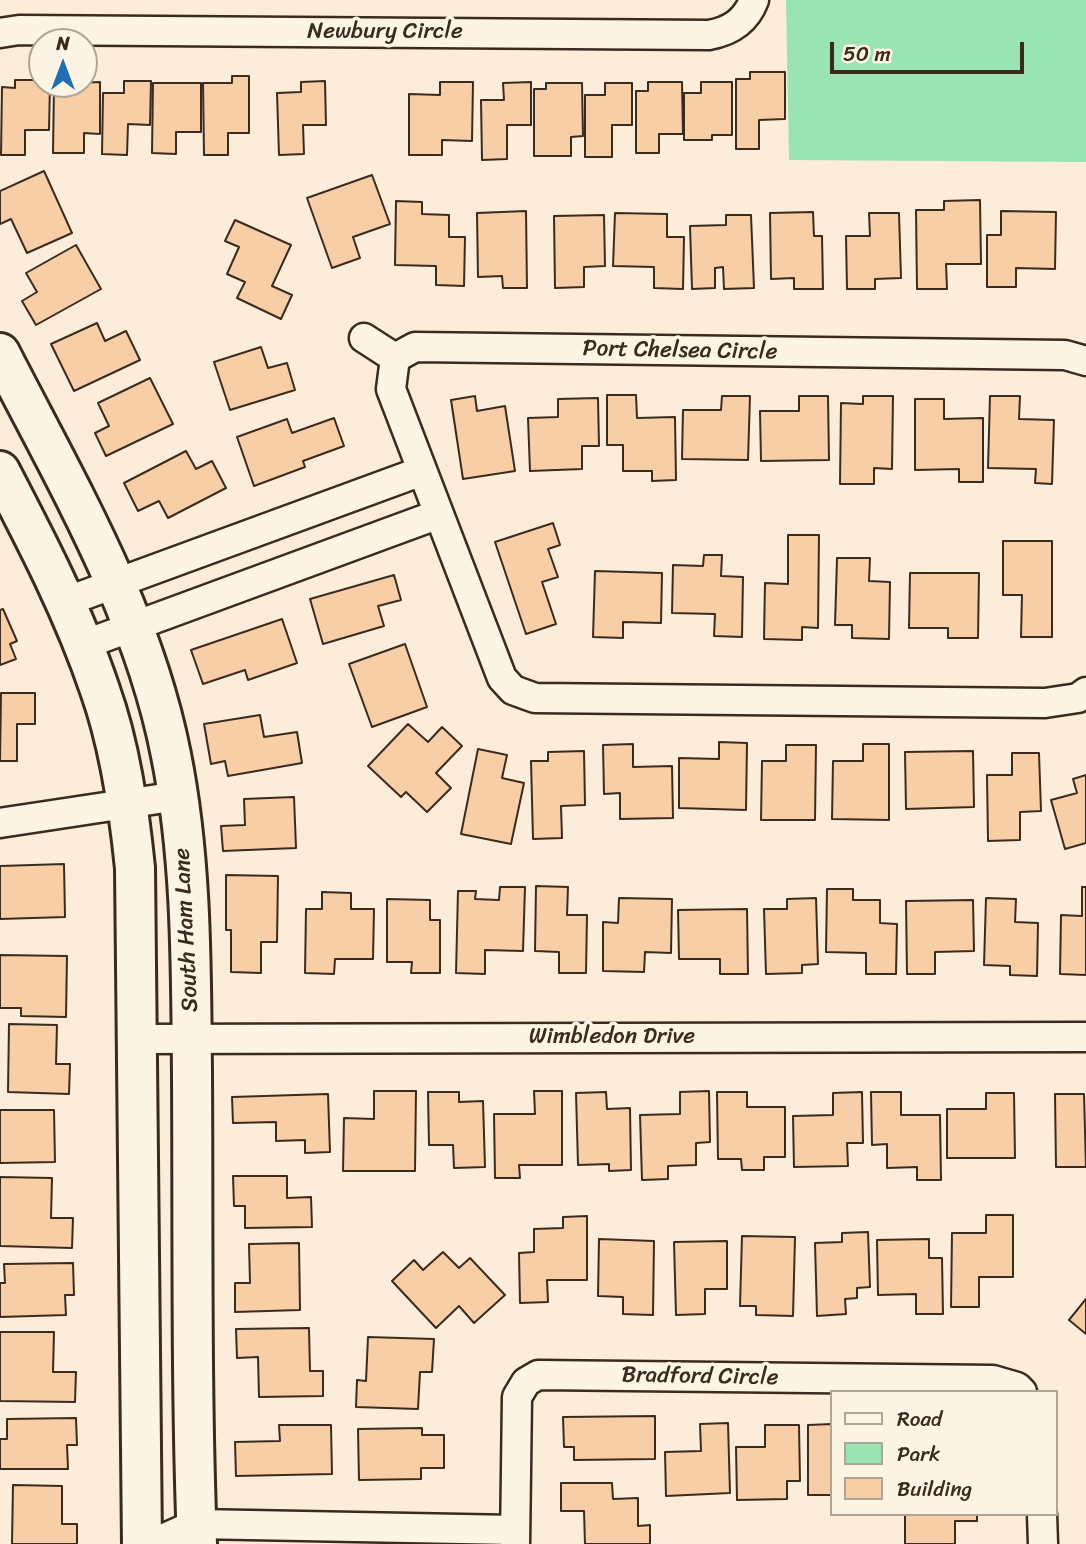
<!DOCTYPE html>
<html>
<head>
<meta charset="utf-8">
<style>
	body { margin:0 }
	#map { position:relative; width:1086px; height:1544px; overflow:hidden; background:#fbedd9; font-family:Sriracha,sans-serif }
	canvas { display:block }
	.legend { position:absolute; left:830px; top:1390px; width:228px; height:126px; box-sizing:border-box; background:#fcf5e5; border:2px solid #afa495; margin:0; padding:9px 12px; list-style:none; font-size:21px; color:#3b2a1e }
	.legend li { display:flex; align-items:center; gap:14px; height:35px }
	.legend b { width:35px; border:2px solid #afa495 }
	.north { position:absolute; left:28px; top:28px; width:70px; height:70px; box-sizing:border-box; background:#fcf5e5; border:2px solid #afa495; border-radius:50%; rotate:0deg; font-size:19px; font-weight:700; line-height:28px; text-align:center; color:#3b2a1e }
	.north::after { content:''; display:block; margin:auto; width:24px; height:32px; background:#1f6fb2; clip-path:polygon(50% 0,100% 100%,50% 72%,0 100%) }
	.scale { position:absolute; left:830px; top:42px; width:194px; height:32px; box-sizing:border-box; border:4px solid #3b2a1e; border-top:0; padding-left:9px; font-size:21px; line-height:24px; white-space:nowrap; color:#3b2a1e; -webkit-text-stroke:5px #fcf5e5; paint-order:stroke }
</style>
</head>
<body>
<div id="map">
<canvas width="1086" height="1544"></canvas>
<ul class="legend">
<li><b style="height:9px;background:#fcf5e5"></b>Road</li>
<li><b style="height:19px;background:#9ae4b3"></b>Park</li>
<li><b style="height:19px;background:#f8cea7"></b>Building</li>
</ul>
<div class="north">N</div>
<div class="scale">50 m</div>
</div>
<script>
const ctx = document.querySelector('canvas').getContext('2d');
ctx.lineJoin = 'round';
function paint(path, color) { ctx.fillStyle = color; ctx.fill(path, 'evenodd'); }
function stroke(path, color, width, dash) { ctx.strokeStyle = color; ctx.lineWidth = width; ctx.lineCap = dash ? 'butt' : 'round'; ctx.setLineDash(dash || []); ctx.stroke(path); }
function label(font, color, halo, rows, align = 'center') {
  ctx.font = font + ' Sriracha,sans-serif'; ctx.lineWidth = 7; ctx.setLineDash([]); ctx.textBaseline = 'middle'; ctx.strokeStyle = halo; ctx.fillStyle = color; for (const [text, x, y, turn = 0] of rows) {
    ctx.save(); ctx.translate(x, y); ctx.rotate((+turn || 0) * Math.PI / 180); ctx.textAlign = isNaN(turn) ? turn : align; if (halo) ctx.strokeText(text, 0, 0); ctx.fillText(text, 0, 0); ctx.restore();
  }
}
paint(new Path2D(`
	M786,0H1086V162L789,160Z`), '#9ae4b3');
const building = new Path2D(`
	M750,72H785V119L759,120V149H736V79H750Z
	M232,76H249V133H228V155H204L203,83H232Z
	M15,80H42V84H50L49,130H25V155H1L2,87L15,88Z
	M124,81H151L150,125L128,124L127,155L102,154L103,93H124Z
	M325,81L326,125H303L304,154L279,155L277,93L301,92V82Z
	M100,82V134L84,133V153H53L54,84Z
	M440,82H473L472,141L442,140V155H409V94L440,95Z
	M531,82V125H507V159L482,160L481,100H504L503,83Z
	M648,82H682L683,134H659V153H636V91H648Z
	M701,82H732V135H712V140H684V93H701Z
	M153,83H201V132H176V154L152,153Z
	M546,83H582L583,136L571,137V156H534V89H546Z
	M605,83H632V125H612V157H585V95H605Z
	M44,171L72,233L27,253L11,219L0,224V191Z
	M372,175L390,224L353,237L360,258L332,268L307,198Z
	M980,200L981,264H946L947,289H917L916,210H944V201Z
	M396,201L422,202V214L449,215V237H465L464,286L436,285V266L395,265Z
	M526,211L527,288H503L502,276L478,277L477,213Z
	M1001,211L1056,212L1055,269L1016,268V287H987V235H1001Z
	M813,212L814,236H822L823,289H794V278L771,279L770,213Z
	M615,213L667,214V237H684L683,289L654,288V267L613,266Z
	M869,213H899L901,278L875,279V289H847L846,236H870Z
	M604,215L605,266L584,267V287L555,288L554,216Z
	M726,215H751L754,288L724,289L723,267L715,268V288L692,289L690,226L726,225Z
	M235,220L291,245L272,286L292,295L281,319L237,298L245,282L227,274L239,247L225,241Z
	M76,245L101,289L36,325L22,301L37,292L26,273Z
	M97,323L105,341L126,331L140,360L74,391L51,344Z
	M261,347L268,368L287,363L295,390L230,410L214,362Z
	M150,378L173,424L106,456L95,433L109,426L98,403Z
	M607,395H636L637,418L675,417L676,480L652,481V471H623V445H607Z
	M475,396L477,411L505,406L515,471L463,479L451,400Z
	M722,396H750L748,460L682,459L683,410H721Z
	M799,396H828L829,460L761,461L760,411H799Z
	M863,396H893L892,469L874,468V484H840L841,403L863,404Z
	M990,396H1020L1019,419L1054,420L1052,484L1035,483L1036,469L988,468Z
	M598,398L599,446H582V469L530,471L528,418L558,417V399Z
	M915,399H944V419L983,418V482H959V469L915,470Z
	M334,418L344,446L303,461L305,467L254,486L237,437L287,419L292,433Z
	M186,451L196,469L212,461L226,488L168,518L159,501L138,511L124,483Z
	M553,523L560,545L548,549L558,577L542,582L556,624L526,634L495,542Z
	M788,535H819L818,628L802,627V640L764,639L765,583L788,584Z
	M1003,541H1052V637H1021L1022,595H1003Z
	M704,555H722L721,576L743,577L742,637L714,636L715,614L672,613L673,565L703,566Z
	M837,558H870L869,581L890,582L889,639L852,638V625H835Z
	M595,571L662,573L661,623L623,622V638L593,637Z
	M910,573H979L978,638H948V628H909Z
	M394,575L401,600L378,606L384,626L323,644L310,599Z
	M3,609L17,641L10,644L16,659L0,665V610Z
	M282,619L297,663L248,680L245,670L203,684L191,650Z
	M405,644L427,707L372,727L349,664Z
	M1,693H35V724H17V761H0Z
	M260,715L264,737L297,732L302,763L228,776L225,761L211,764L204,724Z
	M408,724L428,742L442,727L462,746L436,773L451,788L427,812L406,792L401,797L368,766Z
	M719,742L747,743L746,810L679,808V758L719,759Z
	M633,744V767L672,766L673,818L620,819V793L604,794L603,745Z
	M863,744H889V820L832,819L833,761H863Z
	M786,745H816L815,820H761L762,761H786Z
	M478,749L507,755L502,778L524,783L511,844L461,834Z
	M584,751L585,805L561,806L562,838L533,839L531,761H548V752Z
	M973,751L974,807L906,809L905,752Z
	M1012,753H1039L1041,811L1020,812V840L988,841L987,775H1012Z
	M1086,775V843L1065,849L1051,800L1077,793L1073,779Z
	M294,797L296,848L223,851L221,826L245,825L244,799Z
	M64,864L65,917L0,919V866Z
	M226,875L278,876L277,942H261V973L231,972V930H226Z
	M536,886L568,887L567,915H587L586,973H559V952L535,951Z
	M500,887H525L523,951L485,950V974L456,973L458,891H476L475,899L499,900Z
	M1082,887H1086V975L1060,974L1061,915L1082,916Z
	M827,889H853V900H880V923L897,924L896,974H866V953L826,952Z
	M322,892L351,893V909H374L373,959H335L334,974L305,973L306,909H322Z
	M619,898L672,899L671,953L645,952L644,972L603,971V922L618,923Z
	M816,898L818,964L802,965V973L766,974L764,909H787V899Z
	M986,898L1016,899L1015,922L1038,923L1037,976L1010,975V966L984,965Z
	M387,899L430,900V920H440V973H411L412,962H387Z
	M973,900L974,951L935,952V974H907L906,901Z
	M747,909L748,974H720V959H679L678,910Z
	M0,955L67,956L66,1017L21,1016V1008H0Z
	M9,1024L57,1025L56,1064H70L69,1094L8,1092Z
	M374,1091H416L415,1171H343L344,1118L374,1119Z
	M534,1091H562V1165H519L520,1178H495L494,1114H535Z
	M709,1091L710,1142L696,1143V1165L668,1166V1179L642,1180L640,1115L680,1114V1092Z
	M428,1092H459V1102L483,1101L485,1167L454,1168L453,1145H429Z
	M606,1092L607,1109L630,1108L631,1170L609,1171V1164L578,1165L576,1093Z
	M717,1092H747V1107H785V1157H764V1170H742L741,1159H718Z
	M862,1092L863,1143H847L848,1166L794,1167L793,1116L833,1115V1093Z
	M871,1092H901V1115H940L941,1180H917V1167L887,1168V1144L872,1145Z
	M986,1093H1014L1015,1158H947V1109H986Z
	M328,1094L330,1152L305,1153V1140L276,1141V1122L233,1123L232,1097Z
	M1055,1094H1084L1086,1167H1056Z
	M0,1110H54L55,1162L0,1163Z
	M233,1176H287V1198L311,1197L312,1227L245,1228V1206H234Z
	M0,1177L52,1178L51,1218H73L72,1248L0,1246Z
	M986,1215H1013V1277H979V1307H951L952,1233H986Z
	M587,1216V1280H547L548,1302L520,1303L519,1253L534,1252V1229L563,1228V1217Z
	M868,1232L870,1287L857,1288V1298L845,1299L846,1314L817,1316L815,1243L842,1242V1233Z
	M742,1236L795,1237L793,1316L756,1315V1306H740Z
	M599,1239L654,1241L653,1315L623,1314V1297L598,1296Z
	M929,1239V1258H942L943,1314H916V1294L878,1295L877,1240Z
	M727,1241V1289H705V1314L676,1315L674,1242Z
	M299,1243L300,1310L235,1312V1283H250L249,1244Z
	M443,1252L459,1268L470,1258L505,1295L474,1323L459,1306L436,1328L392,1281L414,1260L423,1270Z
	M73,1263L74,1295H65L66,1315L0,1317V1283H5L4,1264Z
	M1086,1299V1334L1069,1320Z
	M309,1328L310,1371H323V1396L259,1397L258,1357L237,1358L236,1329Z
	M0,1332H54L53,1372H76L75,1402L0,1401Z
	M368,1337L434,1339L432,1372H420L418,1409L356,1407L357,1380L366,1381Z
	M655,1416V1459L574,1460V1447H564L563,1417Z
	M76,1418L77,1445H67L68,1469H0V1439H7V1419Z
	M728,1423L730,1493L666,1496L665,1452L701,1451L700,1424Z
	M832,1424V1495H808V1425Z
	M279,1425H331L332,1474L236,1476L235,1442L280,1441Z
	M765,1425H799L800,1481H787V1499L737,1500L736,1447H765Z
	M422,1428V1435H444V1468H421V1479L359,1480L358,1429Z
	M561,1483H612L613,1499L638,1498V1526L650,1525V1544H585L584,1511H561Z
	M13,1485L62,1486V1524H77V1544H12Z
	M905,1514H977V1521H955V1544H905Z`);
paint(building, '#f8cea7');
stroke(building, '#3b2a1e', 2);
const street = new Path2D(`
	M0,33L19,30L709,35C731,31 746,21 754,0
	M364,338L395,358
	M1086,361L1065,355L415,347L395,358L391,389L502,678L513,690L535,698L1045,703L1078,698L1086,692
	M65,602L422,471
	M83,645L439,514
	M0,823L178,796
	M138,1039L1086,1037
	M1042,1514L1043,1544
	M151,1544L196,1524L515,1530
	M515,1544L517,1397L526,1382L538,1375L993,1380L1017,1387L1022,1392`);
const secondary = new Path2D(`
	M0,353C66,482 143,611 171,755C192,859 191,969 192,1075C193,1231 191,1388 197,1544
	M0,471C37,542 74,613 100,690C120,746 129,809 135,868L142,1544`);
stroke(street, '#3b2a1e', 33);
stroke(secondary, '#3b2a1e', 44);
stroke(street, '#fcf5e5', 28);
stroke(secondary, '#fcf5e5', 38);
label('23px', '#3b2a1e', '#fcf5e5', [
	["Newbury Circle",385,32],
	["Port Chelsea Circle",680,351,1],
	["South Ham Lane",187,930,-93],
	["Wimbledon Drive",612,1037],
	["Bradford Circle",700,1377,1]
]);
</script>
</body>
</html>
